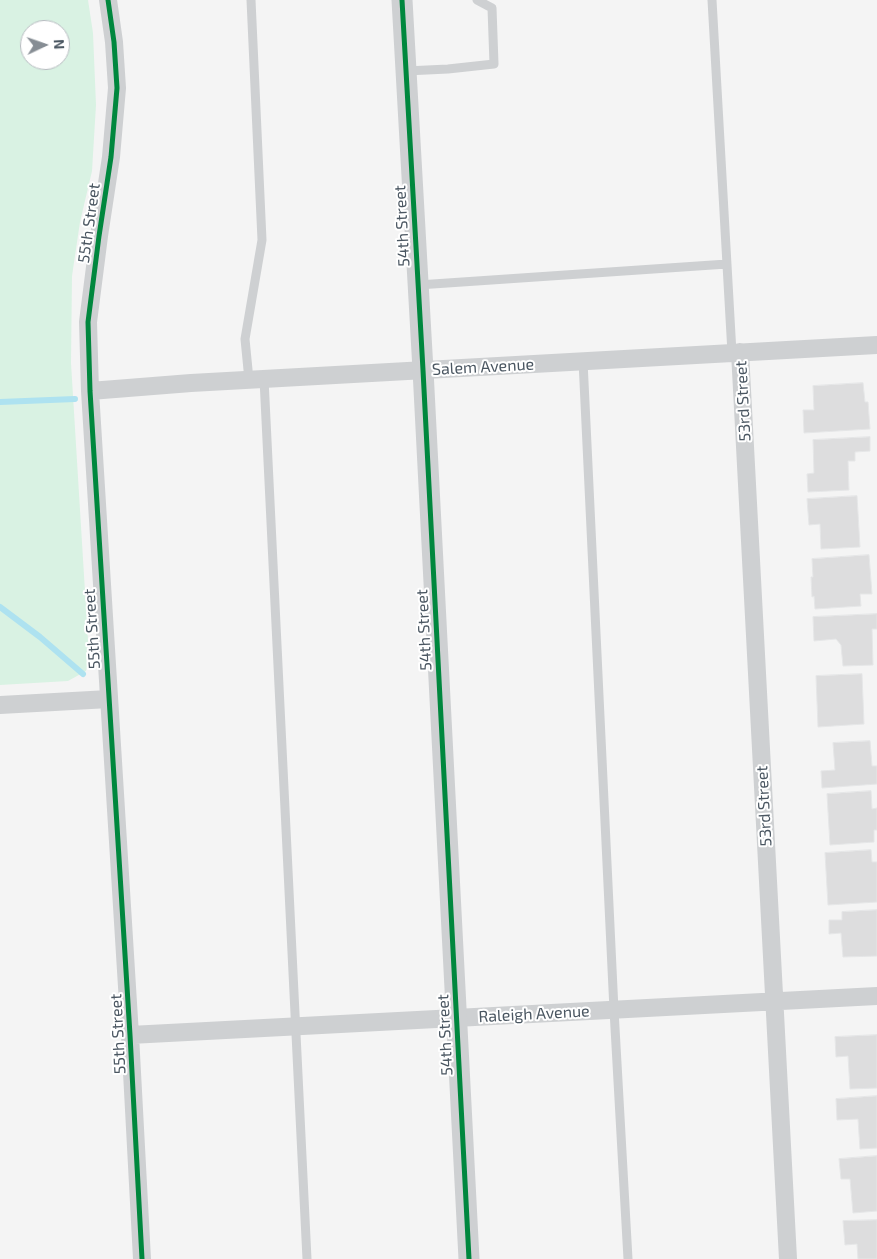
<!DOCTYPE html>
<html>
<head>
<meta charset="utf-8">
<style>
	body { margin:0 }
	#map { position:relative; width:877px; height:1259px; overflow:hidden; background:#f4f4f4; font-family:"Exo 2",sans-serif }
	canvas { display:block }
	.north { position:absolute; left:20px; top:20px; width:50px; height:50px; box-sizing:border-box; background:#fff; border:1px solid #b7bbc0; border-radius:50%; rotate:87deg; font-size:14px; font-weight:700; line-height:20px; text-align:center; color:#4a5661 }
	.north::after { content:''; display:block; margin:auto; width:18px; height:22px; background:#868d94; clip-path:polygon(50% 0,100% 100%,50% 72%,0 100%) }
</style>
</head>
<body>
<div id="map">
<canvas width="877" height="1259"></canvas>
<div class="north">N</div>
</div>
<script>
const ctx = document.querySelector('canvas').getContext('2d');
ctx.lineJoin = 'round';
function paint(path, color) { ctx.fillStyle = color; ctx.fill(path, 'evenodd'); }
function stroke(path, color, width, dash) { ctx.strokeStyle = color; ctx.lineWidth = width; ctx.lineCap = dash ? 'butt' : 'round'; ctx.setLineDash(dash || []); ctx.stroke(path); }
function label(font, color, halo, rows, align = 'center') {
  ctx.font = font + ' "Exo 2",sans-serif'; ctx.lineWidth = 4; ctx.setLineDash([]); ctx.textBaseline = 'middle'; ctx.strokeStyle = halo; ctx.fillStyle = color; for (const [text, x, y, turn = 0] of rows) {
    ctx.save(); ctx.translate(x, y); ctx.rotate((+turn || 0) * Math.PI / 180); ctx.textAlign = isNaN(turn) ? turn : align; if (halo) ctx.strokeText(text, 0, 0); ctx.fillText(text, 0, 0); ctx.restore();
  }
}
paint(new Path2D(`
	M0,0H88L93,33L96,105L92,171L80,222L72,276L71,363L89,657L86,671L68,681L0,685ZM30,30H60V60H30Z`), '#d9f2e3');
stroke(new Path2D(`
	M0,402L75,399
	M0,607L40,637L83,674`), '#aee2f0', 6);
const building = new Path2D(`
	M863,383L865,402H868L870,429L804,433L803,410H814L813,386Z
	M870,437V451L855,452V461H848L849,490L808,492L807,474L814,473L813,440Z
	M857,496L860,547L821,549L820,524L809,525L807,499Z
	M869,555L872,594H860L861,606L815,609L814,596L812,597L811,577H813L812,559Z
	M877,614V629H872L873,665L843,666L841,645L836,639L814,641L813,617Z
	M862,674L864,724L818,727L816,676Z
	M870,741L872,766H877V784L822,788L821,771L835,770L833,743Z
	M871,791L872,809L877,808V830H874V842L830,845L827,794Z
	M871,850L872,862H877V902L828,905L825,853Z
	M877,910V956L843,957L841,933L829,934V920H842V912Z
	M877,1035V1088L850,1089L848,1056L836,1057L835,1037Z
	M877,1096V1148L860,1149L858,1119L837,1120L836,1099Z
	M877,1156V1211L853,1213L850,1179H841L839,1159Z
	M877,1220V1259H858L857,1244L845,1245L843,1221Z`);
paint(building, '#ddddde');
stroke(building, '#e5e6e7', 1);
stroke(new Path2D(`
	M712,0L732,353
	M406,71L448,69L494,64L492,8L477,0
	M418,285L727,264
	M583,361L614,1010L628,1259
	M264,379L307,1259
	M249,380L245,339L262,240L251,0`), '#ced0d2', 9);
stroke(new Path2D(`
	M108,0L114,42L117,88L111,157L99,236L88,322L90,391L130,1035L142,1259
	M740,352L788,1259
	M90,391L191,383L877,345
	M0,705L109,699
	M130,1035L877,996`), '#ced0d2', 18);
stroke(new Path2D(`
	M402,0L423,370L469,1259`), '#ced0d2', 21);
stroke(new Path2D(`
	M108,0L114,42L117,88L111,157L99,236L88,322L90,391L130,1035L142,1259
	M402,0L423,370L469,1259`), '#00873e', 5);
label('16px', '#4a5661', '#fff', [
	["55th Street",89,223,-82],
	["54th Street",402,226,-93],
	["Salem Avenue",483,367,-3],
	["53rd Street",743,401,-93],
	["55th Street",92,629,-94],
	["54th Street",424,630,-93],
	["53rd Street",764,806,-93],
	["Raleigh Avenue",534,1014,-3],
	["55th Street",118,1034,-93],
	["54th Street",445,1035,-93]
]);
</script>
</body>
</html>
